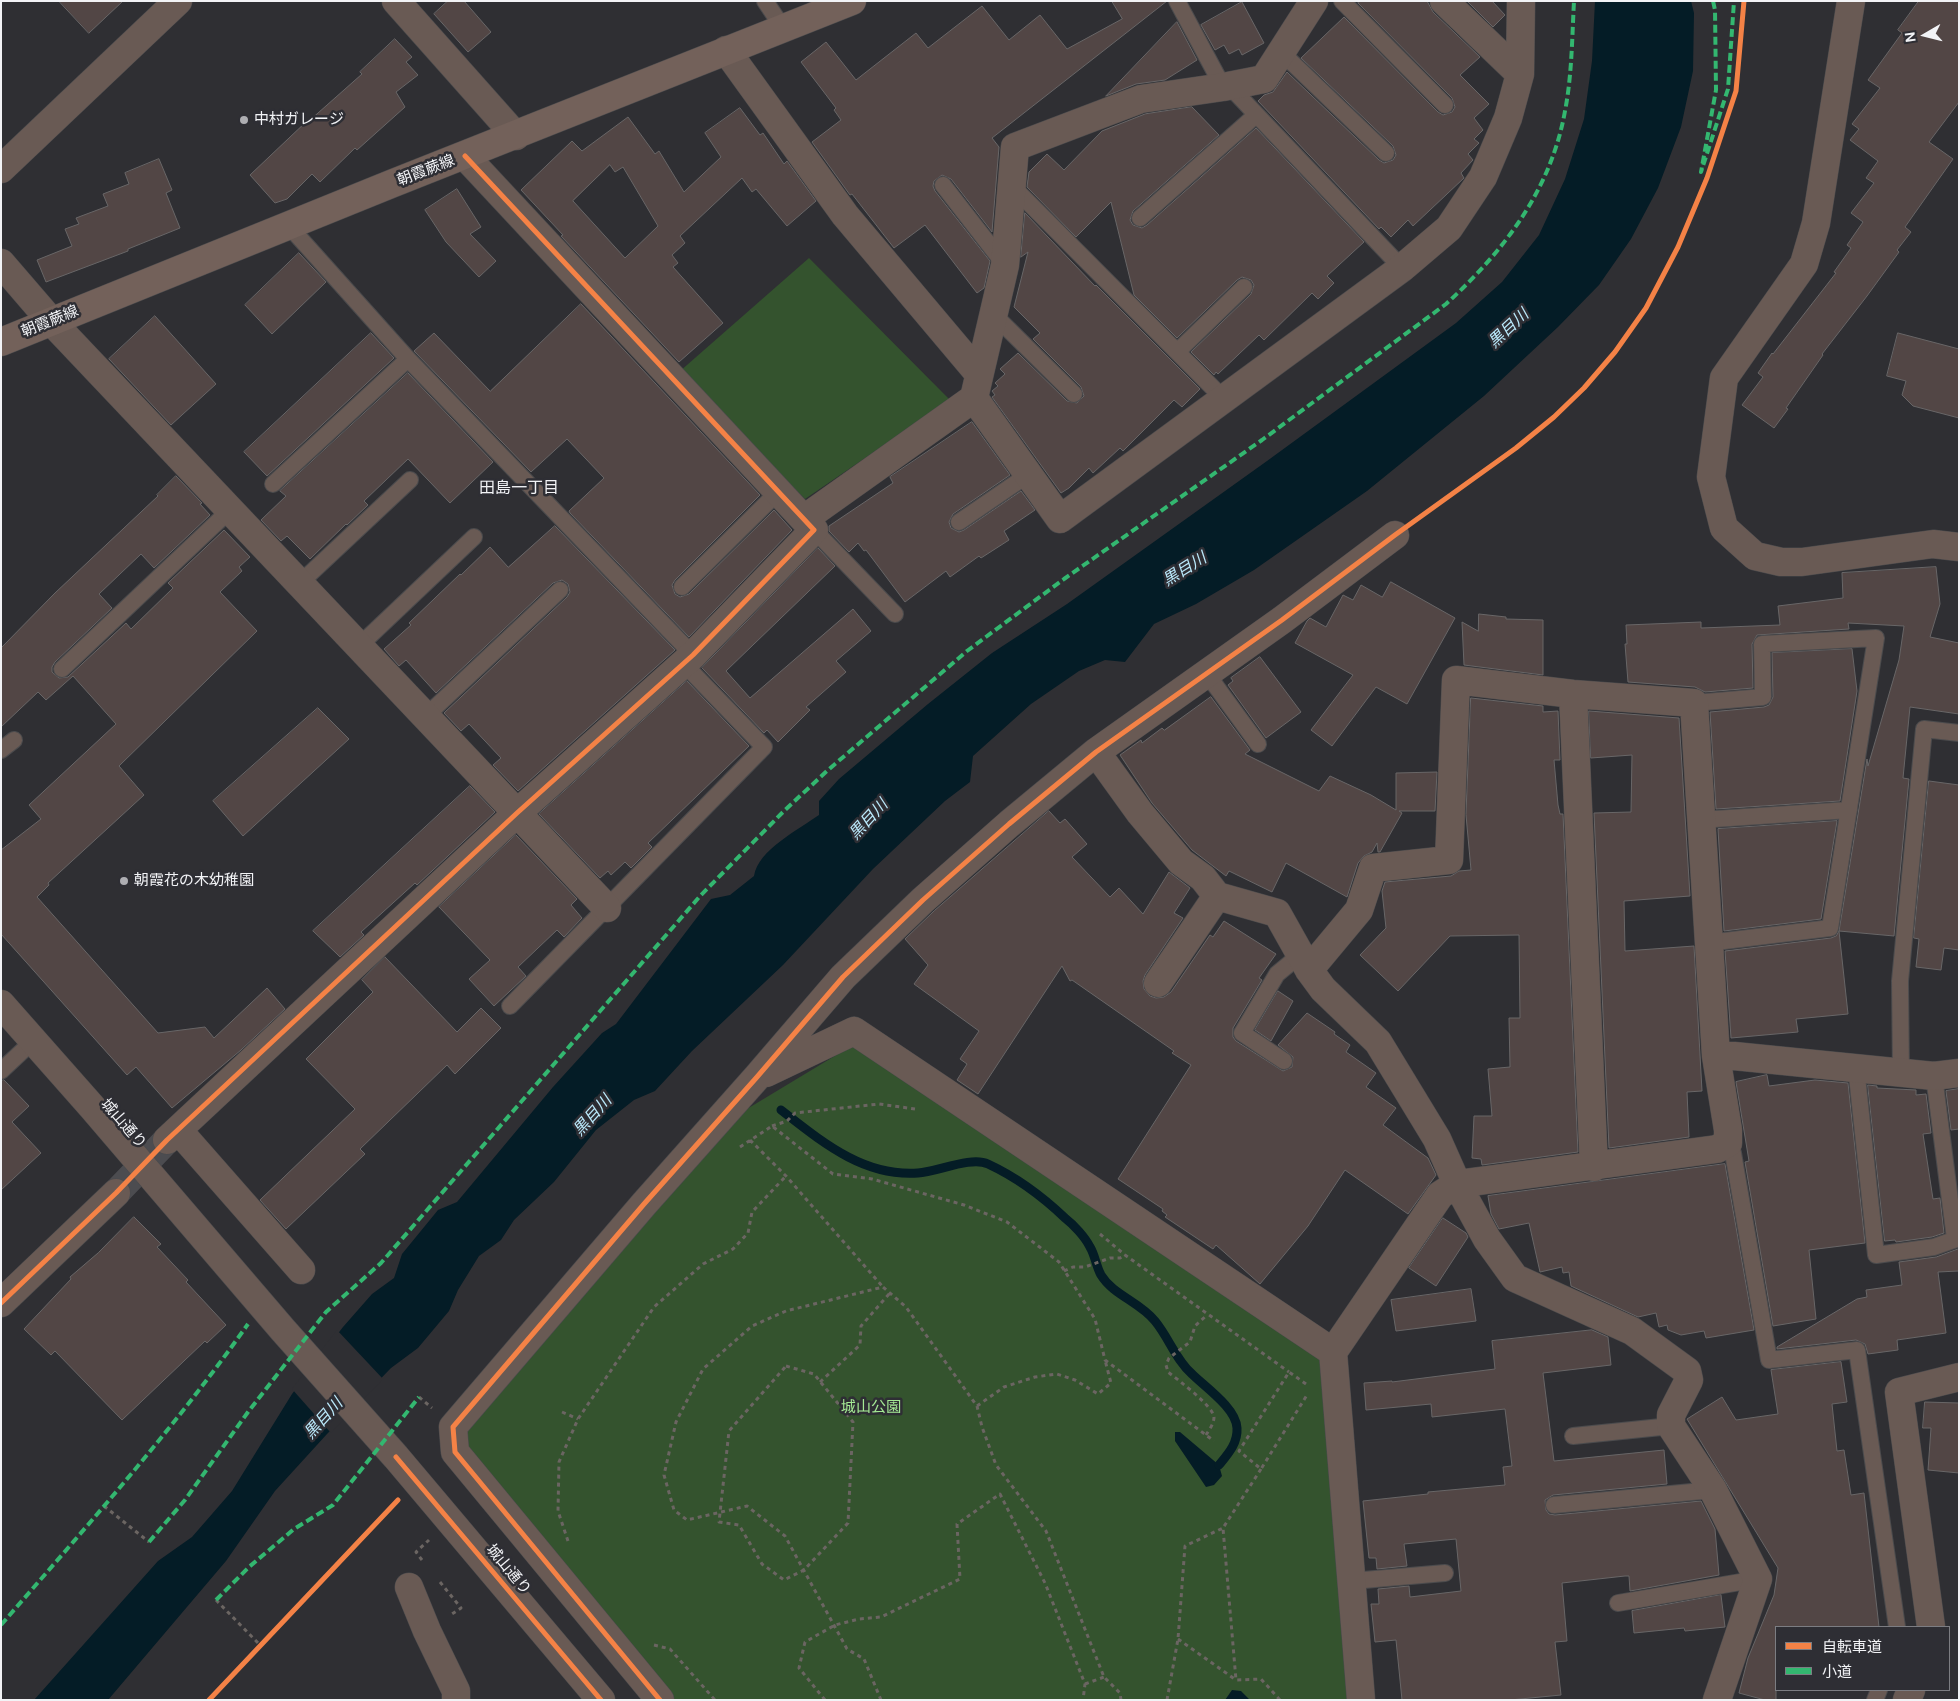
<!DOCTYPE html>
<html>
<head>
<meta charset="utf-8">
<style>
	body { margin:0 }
	#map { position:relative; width:1960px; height:1701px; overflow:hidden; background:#2f2f33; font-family:"DM Sans","Noto Sans JP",sans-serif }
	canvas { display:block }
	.frame { position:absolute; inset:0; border:2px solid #f2f3f6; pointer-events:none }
	.legend { position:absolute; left:1775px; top:1626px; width:175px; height:65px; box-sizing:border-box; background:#2e2e34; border:1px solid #7c7d82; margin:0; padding:6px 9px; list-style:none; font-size:15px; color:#f2f3f6 }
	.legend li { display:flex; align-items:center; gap:10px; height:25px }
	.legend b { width:25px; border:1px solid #7c7d82 }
	.north { position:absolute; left:1900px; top:10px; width:50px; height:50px; -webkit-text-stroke:4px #2e2e34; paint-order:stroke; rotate:262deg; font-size:14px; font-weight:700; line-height:20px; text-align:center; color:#f2f3f6 }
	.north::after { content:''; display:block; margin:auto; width:18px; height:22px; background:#f2f3f6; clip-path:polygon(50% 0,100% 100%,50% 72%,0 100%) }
</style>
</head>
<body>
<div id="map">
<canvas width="1960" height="1701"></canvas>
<div class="frame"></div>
<ul class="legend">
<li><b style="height:6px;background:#f48246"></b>自転車道</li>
<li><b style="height:6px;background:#33b770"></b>小道</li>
</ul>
<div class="north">N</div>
</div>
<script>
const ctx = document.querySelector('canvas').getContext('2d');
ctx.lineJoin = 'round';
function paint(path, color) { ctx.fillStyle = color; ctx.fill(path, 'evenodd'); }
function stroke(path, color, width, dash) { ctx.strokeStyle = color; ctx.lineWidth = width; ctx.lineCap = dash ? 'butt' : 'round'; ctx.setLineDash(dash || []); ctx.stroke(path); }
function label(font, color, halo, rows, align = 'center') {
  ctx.font = font + ' "DM Sans","Noto Sans JP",sans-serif'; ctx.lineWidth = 5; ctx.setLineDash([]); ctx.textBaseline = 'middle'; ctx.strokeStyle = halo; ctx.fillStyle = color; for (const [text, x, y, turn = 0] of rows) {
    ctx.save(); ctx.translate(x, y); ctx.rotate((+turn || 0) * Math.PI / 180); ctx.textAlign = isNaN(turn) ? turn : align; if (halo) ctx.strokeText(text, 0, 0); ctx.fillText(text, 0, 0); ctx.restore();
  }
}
paint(new Path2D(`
	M809,258L950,400L805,499L679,372Z
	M853,1045L1325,1362L1352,1700H672L462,1451L461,1427L742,1112Z`), '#34532e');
paint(new Path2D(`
	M1595,1H1691L1694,13L1693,71L1681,127L1658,188L1631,239L1599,285L1558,327L1484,396L1367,491L1254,570L1196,604L1154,624L1125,662L1105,660L1079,671L1031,704L973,756L970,782L945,801L873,869L783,965L692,1051L655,1091L634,1100L596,1130L554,1182L514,1220L501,1240L479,1256L458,1290L449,1311L418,1348L391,1368L327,1434L275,1491L226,1561L108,1700H34L158,1561L192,1537L232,1491L292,1394L343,1327L372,1294L394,1278L402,1254L438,1210L457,1202L553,1087L602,1033L616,1024L711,899L730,895L754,876C758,850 798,830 819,815V801L839,779L928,704L992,653L1067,604L1267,461L1456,323L1502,282L1539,235L1565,179L1584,119L1592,61Z
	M1175,1432H1180L1219,1465L1222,1476L1214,1485L1206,1487L1175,1441Z
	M1232,1690L1241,1691L1250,1700H1225Z`), '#041c26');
paint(new Path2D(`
	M337,1330L383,1379L331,1433L292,1389Z`), '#2f2f33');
stroke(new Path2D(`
	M781,1110C821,1141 863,1177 918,1173C937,1172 971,1156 988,1164C1016,1177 1043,1197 1065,1218C1074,1225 1085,1237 1090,1247C1095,1255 1096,1266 1101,1275C1113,1295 1140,1302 1155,1321C1169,1338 1176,1360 1192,1374C1205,1387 1236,1408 1237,1428C1238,1443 1228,1454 1219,1465`), '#041c26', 9);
const building = new Path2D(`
	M59,1H123L89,33Z
	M448,1H464L491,32L468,52L434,14Z
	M1112,1H1167L992,138L999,147L992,232L951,179L942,175L934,181L933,186L935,191L990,261L984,288L977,293L925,225L894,248L852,194L850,195L812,142L841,120L834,110L836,108L801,62L826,42L856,80L916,33L928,48L982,6L1009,40L1040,15L1067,49L1122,19Z
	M1361,1H1427L1433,12L1480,57L1460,75L1489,104L1474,118L1483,130L1474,139L1479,143L1468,154L1473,160L1461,173L1464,178L1413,226L1408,220L1391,237L1381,227L1379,229L1258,101L1264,95L1273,92L1287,72L1379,160L1384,163L1393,160L1396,155L1393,146L1301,58L1344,17L1438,112L1443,115L1452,112L1455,107L1452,98L1358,3Z
	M1469,1H1492L1505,15L1493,27L1468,2Z
	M1919,1H1959V102L1929,142L1953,159L1905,227L1911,232L1897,250L1899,252L1867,296L1822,354L1823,355L1786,408L1788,409L1774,428L1742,405L1763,377L1758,373L1772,353L1773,354L1836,273L1834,272L1851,248L1847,245L1863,222L1851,213L1874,183L1866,178L1878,161L1850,140L1859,129L1852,124L1880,88L1868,80L1902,33L1898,30Z
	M1242,2L1264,43L1242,55L1239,49L1229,54L1224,45L1215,50L1201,25Z
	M1177,22L1197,60L1165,80L1136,84L1106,96Z
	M395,39L412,57L406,62L418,75L396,92L405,107L357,150L355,148L320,182L312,174L287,199L275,203L250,175L308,120L309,121L362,74L360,72Z
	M1192,107L1219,135L1133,211L1130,220L1133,225L1142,228L1147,225L1256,128L1364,242L1327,276L1334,283L1318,299L1312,293L1264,340L1259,335L1218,374L1216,372L1214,375L1191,352L1251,294L1254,285L1251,280L1242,277L1237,280L1177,338L1134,295L1111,202L1076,237L1027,187L1029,172L1047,154L1064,170L1102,131L1145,114Z
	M740,108L760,135L763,133L784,164L787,161L816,201L787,226L756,189L752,192L742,178L680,236L685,243L672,255L678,263L673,267L723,323L679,362L561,236L563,235L521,190L572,141L582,151L628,117L655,154L659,151L684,192L721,157L705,133ZM610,165L615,172L623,167L658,226L625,258L573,201Z
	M159,159L172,190L166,193L180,228L128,249V251L46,282L37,260L72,246L65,229L79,224L76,218L108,206L103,194L129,184L125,173Z
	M457,189L481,227L470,234L496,261L479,277L446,242L425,210Z
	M1025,213L1095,286L1096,285L1200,389L1182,407L1174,400L1123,451L1120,448L1093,473L1089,468L1069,488L1061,493L992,397L995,395L992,391L998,386L995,383L1005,374L1000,369L1018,353L1067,401L1077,403L1084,396L1081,387L1033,339L1040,333L1014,307L1028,252L1021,257Z
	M299,253L326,282L272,334L245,305Z
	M581,304L760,495L675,580L672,585L675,594L680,597L689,594L774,510L792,530L689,637L570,513L569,511L604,478L567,439L531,472L414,351L434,333L490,391Z
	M155,316L216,384L171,425L109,359Z
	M371,333L394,358L267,476L244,452Z
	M1898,333L1959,349V418L1913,406L1902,395L1906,381L1887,376Z
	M408,373L493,462L450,503L408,459L364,501L368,505L347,525L346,524L310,559L287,536L281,541L261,520L286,496L280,491Z
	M972,422L1010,475L953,514L949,522L951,528L959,532L964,530L1021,491L1035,510L1004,531L1009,540L981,558L979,556L950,577L946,571L905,602L866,550L864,551L858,543L849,552L829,531V526L893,483L890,477Z
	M176,476L202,503L200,504L210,515L154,568L141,554L99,594L112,608L55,662L52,667V672L59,678L68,677L126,623L131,629L173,588L168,583L224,530L250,557L239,567L242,571L220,592L257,631L119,766L144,795L48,883L49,885L37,897L158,1033L205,1027L214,1038L267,988L285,1009L241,1050L172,1108L136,1067L127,1075L1,934V850L41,819L29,805L116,724L73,676L46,700L38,692L1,727V648L55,593L158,496L157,495Z
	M555,526L675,650L518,791L493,765L501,758L469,724L461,731L444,713L567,597L570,592L568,584L562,580L553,583L436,693L406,660L399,666L384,649L411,625L409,623L460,574L461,575L490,547L508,567Z
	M818,548L835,566L726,671L750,698L853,609L871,631L836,661L846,672L806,707L810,710L778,742L767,730L764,733L702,668Z
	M1936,567L1940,604L1930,637L1959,643V714L1910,707L1903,778L1909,779L1894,936L1839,931L1867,759L1868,766L1899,660L1904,626L1848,623L1849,629L1757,635L1752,644L1753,688L1705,692L1695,687L1628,682L1625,644H1627L1626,625L1701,622V628L1780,625L1778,606L1843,598L1842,573Z
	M1391,582L1455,618L1407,704L1376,687L1332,746L1311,730L1353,675L1295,643L1307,621L1310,618L1326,627L1343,595L1353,600L1361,585L1382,597Z
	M1479,614L1506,617V619L1543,620V675L1464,665L1462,622L1478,631Z
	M1852,649L1857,691L1840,801L1716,809L1710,712L1764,707L1769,705L1773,697L1772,653Z
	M1260,657L1301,712L1266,738L1228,685L1233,681L1231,678Z
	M687,681L749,746L648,843L652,847L631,868L625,862L611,875L608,871L600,878L539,814Z
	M1211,697L1250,750L1245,754L1319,791L1330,776L1371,795L1396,810V773L1437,772L1435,811H1399L1402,813L1380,852H1378L1377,843L1372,852L1364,856L1358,863L1347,897L1286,863L1272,892L1229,871L1226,876L1192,850L1152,803L1120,755L1141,740L1142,743L1162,728L1164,730Z
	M1471,698L1543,706V712L1558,711L1560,760H1554L1558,805L1560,814H1563L1578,1152L1482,1165L1481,1159L1472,1158L1474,1116H1492L1488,1069L1510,1067L1509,1018H1520L1519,935L1450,936L1398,991L1360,955L1386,928L1382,891L1385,882L1451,876L1459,871L1471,870L1466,815Z
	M318,708L349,739L243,836L213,801Z
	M1589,711L1679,718L1690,896L1624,901L1625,951L1694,946L1702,1091L1687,1092L1689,1137L1609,1148L1594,813L1631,812L1632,755L1591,758Z
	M1929,781L1959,785V950L1944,948L1941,970L1916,967L1919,939L1914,938Z
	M470,786L495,812L417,885L415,883L361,932L364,935L340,957L337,954L313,931Z
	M1049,811L1060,823L1065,819L1087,844L1072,857L1110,897L1119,888L1143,914L1169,872L1190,888L1174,913L1183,918L1145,975L1143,981L1144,989L1150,996L1156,998L1164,997L1171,992L1210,935L1213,937L1224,921L1276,954L1259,978L1262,980L1233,1028V1037L1236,1041L1283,1071L1292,1067L1293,1057L1278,1045L1307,1013L1335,1032L1334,1034L1350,1045L1346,1052L1376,1073L1366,1087L1396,1108L1383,1125L1428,1158L1436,1175L1408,1214L1345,1170L1308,1226L1260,1284L1216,1245L1213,1249L1165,1217L1167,1215L1162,1211L1163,1209L1118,1179L1191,1065L1172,1053L1174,1051L1072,980L1070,981L1062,966L978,1094L957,1080L967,1064L960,1059L979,1031L914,984L928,965L905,939L934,911Z
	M1837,821L1821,919L1724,931L1718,829Z
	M516,835L577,899L571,905L582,918L564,937L557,930L518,967L526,976L494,1006L469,979L490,960L439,907Z
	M1839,931L1848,1014L1796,1019L1798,1032L1731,1038L1725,951L1831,938L1836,936Z
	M385,957L457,1032L481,1008L501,1028L455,1074L447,1065L360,1149L365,1154L286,1229L260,1200L355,1109L306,1059L373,992L362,980Z
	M1278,991L1293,1001L1271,1041L1255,1030Z
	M1767,1075L1769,1086L1815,1080L1848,1083L1865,1243L1809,1250L1816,1319L1773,1326L1745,1162L1749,1161L1736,1082Z
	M4,1080L29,1106L12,1122L41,1153L1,1190V1081Z
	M1868,1085L1877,1086V1088L1916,1090V1095L1926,1094L1931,1133L1923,1134L1933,1199L1940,1198L1944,1233L1932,1237L1896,1242L1895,1240L1885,1241Z
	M1959,1089V1129L1951,1130L1946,1091Z
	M1725,1164L1754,1330L1706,1338L1704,1331L1681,1335L1668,1330L1667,1325L1659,1327L1656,1313L1638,1317L1571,1286L1569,1272L1563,1273L1562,1267L1540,1272L1529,1223L1499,1229L1491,1214L1488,1196Z
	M134,1217L161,1244L157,1247L188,1280L186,1282L226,1325L207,1343L205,1341L122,1420L55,1351L51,1355L24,1329L71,1279L70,1277L98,1253Z
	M1443,1218L1466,1233L1468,1237L1436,1286L1409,1268Z
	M1959,1249V1271L1938,1272L1946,1333L1897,1340L1898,1350L1868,1354L1865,1344L1856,1340L1777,1349V1347L1857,1299L1867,1297L1866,1290L1902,1285L1899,1262L1936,1257Z
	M1471,1289L1476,1321L1396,1331L1391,1300Z
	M1592,1330L1608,1337L1611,1365L1543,1373L1554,1461L1664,1450L1667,1484L1553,1495L1545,1500L1546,1510L1549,1514L1555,1515L1701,1501L1715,1529L1719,1575L1630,1591L1629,1576H1625L1562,1583L1567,1641L1555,1642L1561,1695L1510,1700H1402L1396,1640L1375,1642L1371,1604H1379L1378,1589L1409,1586L1410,1597L1461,1591L1456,1539L1404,1544L1407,1566L1377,1569L1376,1558H1369L1363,1501L1428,1494V1492L1505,1485L1503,1467L1512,1466L1505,1409L1432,1417L1431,1404L1366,1410L1364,1383L1392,1381V1382L1495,1369L1492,1341Z
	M1841,1362L1847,1402L1832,1404L1837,1451L1844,1450L1851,1495L1864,1493L1879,1627H1776V1700H1765L1739,1693L1748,1658L1774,1595L1778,1568L1687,1419L1722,1397L1736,1420L1778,1414L1771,1370Z
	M1925,1402L1959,1403V1473L1928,1470L1931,1428H1923Z
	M1721,1595L1725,1627L1685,1631L1684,1628L1634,1633L1632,1611Z`);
paint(building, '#524645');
stroke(building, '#686667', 1);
stroke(new Path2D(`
	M116,1193L167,1140`), '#4c4c50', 28, [28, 14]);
const service = new Path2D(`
	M765,1L783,28
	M1177,1L1223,87L1236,93L1402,268
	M1342,1L1445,105
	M1281,52L1386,153
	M943,185L1005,265
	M1011,185L1225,400
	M1140,218L1256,115
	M288,225L408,359L693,655
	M994,315L1074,394
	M1177,352L1244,287
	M273,484L408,359
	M959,522L1029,474
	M814,530L895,614
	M300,583L410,480
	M682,587L778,492
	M359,646L474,537
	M62,669L230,510
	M1207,674L1258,744
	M1694,703L1763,697L1762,644L1876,638L1830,928L1708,943
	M426,716L560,590
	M1,750L14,740
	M1700,820L1849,810
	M510,1006L764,747L683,663
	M1284,1061L1242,1033L1277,974L1300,955
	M1856,1067L1876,1255L1934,1247L1959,1238
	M1,1071L33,1041
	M1901,1074L1900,981L1924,729L1959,733
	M1934,1076L1955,1239
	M1728,1143L1733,1153L1769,1360L1857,1350L1897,1627
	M1573,1436L1671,1426
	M1554,1505L1713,1490
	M1352,1581L1445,1573
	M1618,1603L1758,1579
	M1875,1700L1879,1690`);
const minor = new Path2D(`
	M396,1L516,136
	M1444,1L1520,74
	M1851,1L1816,223L1804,264L1724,378L1711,477L1724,528L1755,556L1781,562H1802L1933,544L1959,547
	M726,50L845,215L979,374
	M1,263L51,321L607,908
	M974,398L1060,519L1402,268L1449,228L1483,177L1508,118L1520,74L1521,1
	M804,519L974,398L1005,265L1015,147L1141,99L1223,87L1264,79L1314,1
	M1573,694L1594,1167
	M1096,752L1140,813L1181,862L1203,878L1217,896L1277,913L1309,970L1323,989L1378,1042L1437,1139L1457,1184L1487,1239L1515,1278L1632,1331L1687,1371L1689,1380L1671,1415V1426L1713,1490L1758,1579L1717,1700
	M1309,970L1359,910L1373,868L1449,860L1456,680L1573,694L1694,703L1716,1056L1728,1130V1143L1717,1149L1457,1184L1440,1195L1333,1352
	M1158,983L1217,896
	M1716,1056H1734L1934,1076L1959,1073
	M766,1073L854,1031L1333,1352L1361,1700
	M178,1130L301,1270
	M167,1140L517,813L693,655L814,530L465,156
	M1,1303L116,1193
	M409,1587L427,1631L456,1691V1700
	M1931,1627L1899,1392L1959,1377
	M660,1700L455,1452L453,1427L644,1204L757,1077L843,977L923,900L1009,824L1096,752L1282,620L1395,535
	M1907,1700L1911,1690`);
const tertiary = new Path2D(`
	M1,169L178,1
	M1,1004L92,1107L283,1330L396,1457L601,1700`);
const primary = new Path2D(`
	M1,342L391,184L852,1`);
stroke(service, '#4b4b4d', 18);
stroke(minor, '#4b4b4d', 29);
stroke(tertiary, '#4b4b4d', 29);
stroke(primary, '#4b4b4d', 29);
stroke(new Path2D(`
	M772,1126L787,1121L795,1113L879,1104L915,1109
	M750,1140L786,1176L883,1287
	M740,1147L772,1126L833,1174L872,1179L964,1205L1007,1222L1059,1262L1095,1319L1105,1360L1214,1441
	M1100,1234L1125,1255L1289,1372
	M1064,1271L1073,1267H1085L1110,1258H1120L1125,1255
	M786,1366L814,1374L853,1422L848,1523L804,1570L784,1580L762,1564L739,1525L719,1522L729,1431Z
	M820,1382L860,1345L861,1326L890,1293
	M1306,1384L1289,1372L1239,1451L1261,1469L1307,1395
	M419,1397L432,1408
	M977,1406L1004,1387L1035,1377L1057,1374L1075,1380L1098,1394L1111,1383L1105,1360
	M562,1412L578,1419
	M1206,1435C1209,1430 1214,1424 1214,1417C1212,1405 1178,1380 1168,1372L1166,1365L1169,1358L1190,1342L1195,1326L1207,1315
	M1261,1469L1223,1528L1236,1680L1261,1679L1280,1700
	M104,1506L149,1542
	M568,1541L558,1511L559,1462L578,1419L654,1307L703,1264L733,1249L748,1233L752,1212L786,1176
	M422,1560L416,1552L429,1540
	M440,1582L461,1608L452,1614
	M216,1600L260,1645
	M1178,1639L1236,1680
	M654,1645L670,1649L715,1700
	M1085,1684L1104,1677
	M825,1700L799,1668L805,1642L835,1625L859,1619L881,1617L960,1579L957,1524L1000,1494L1045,1583L1085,1684L1083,1700
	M881,1700L864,1659L847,1649L785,1536L747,1506L687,1520L674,1510L664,1475L676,1422L703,1369L752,1326L786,1311L883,1287L906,1307L977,1406L982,1427L996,1465L1046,1531L1104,1677L1120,1693L1121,1700
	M1167,1700L1178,1639L1185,1546L1223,1528`), '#6b6562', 3, [4, 4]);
stroke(service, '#695a54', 16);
stroke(minor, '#695a54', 28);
stroke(tertiary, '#695a54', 28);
stroke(primary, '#73615a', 28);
stroke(new Path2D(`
	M1713,1L1715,10L1716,90L1701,172L1728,89L1734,1
	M149,1542L185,1500L248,1412L326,1312L381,1263L701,895L785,810L828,770L967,651L1064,579L1262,440L1446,304C1504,251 1551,190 1565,111C1572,75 1572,38 1574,1
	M216,1600L249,1567L294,1529L333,1505L419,1397
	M1,1625C86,1527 173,1430 248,1324`), '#33b770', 4, [8, 4]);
stroke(new Path2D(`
	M1,1303L116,1193L167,1140L517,813L693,655L814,530L465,156
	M396,1457L601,1700
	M209,1700L398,1500
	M660,1700L455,1452L453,1427L644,1204L757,1077L843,977L923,900L1009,824L1096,752L1282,620L1395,535L1516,448L1554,417L1584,388L1615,352L1646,308L1678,247L1707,178L1736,91L1744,1`), '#f48246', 5);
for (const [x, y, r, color] of [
	[244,120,5,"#aeaeb2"],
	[124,881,5,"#aeaeb2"]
]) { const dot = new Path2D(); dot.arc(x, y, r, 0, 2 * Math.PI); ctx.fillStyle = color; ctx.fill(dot); stroke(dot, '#2e2e34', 2); }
label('15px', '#f2f3f6', '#2e2e34', [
	["中村ガレージ",254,120],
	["朝霞花の木幼稚園",134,881]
], 'left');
label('15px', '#f2f3f6', '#2e2e34', [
	["朝霞蕨線",426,171,-21],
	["朝霞蕨線",50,322,-22],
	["城山通り",123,1124,49],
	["城山通り",508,1570,50]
]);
label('15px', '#a4e994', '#2e2e34', [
	["城山公園",871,1408]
]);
label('italic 16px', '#bbeafc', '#2e2e34', [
	["黒目川",1509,329,-43],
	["黒目川",1185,570,-32],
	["黒目川",869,820,-47],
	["黒目川",593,1116,-48],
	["黒目川",324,1419,-48]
]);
label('16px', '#f2f3f6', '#2e2e34', [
	["田島一丁目",519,489]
]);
</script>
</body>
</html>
